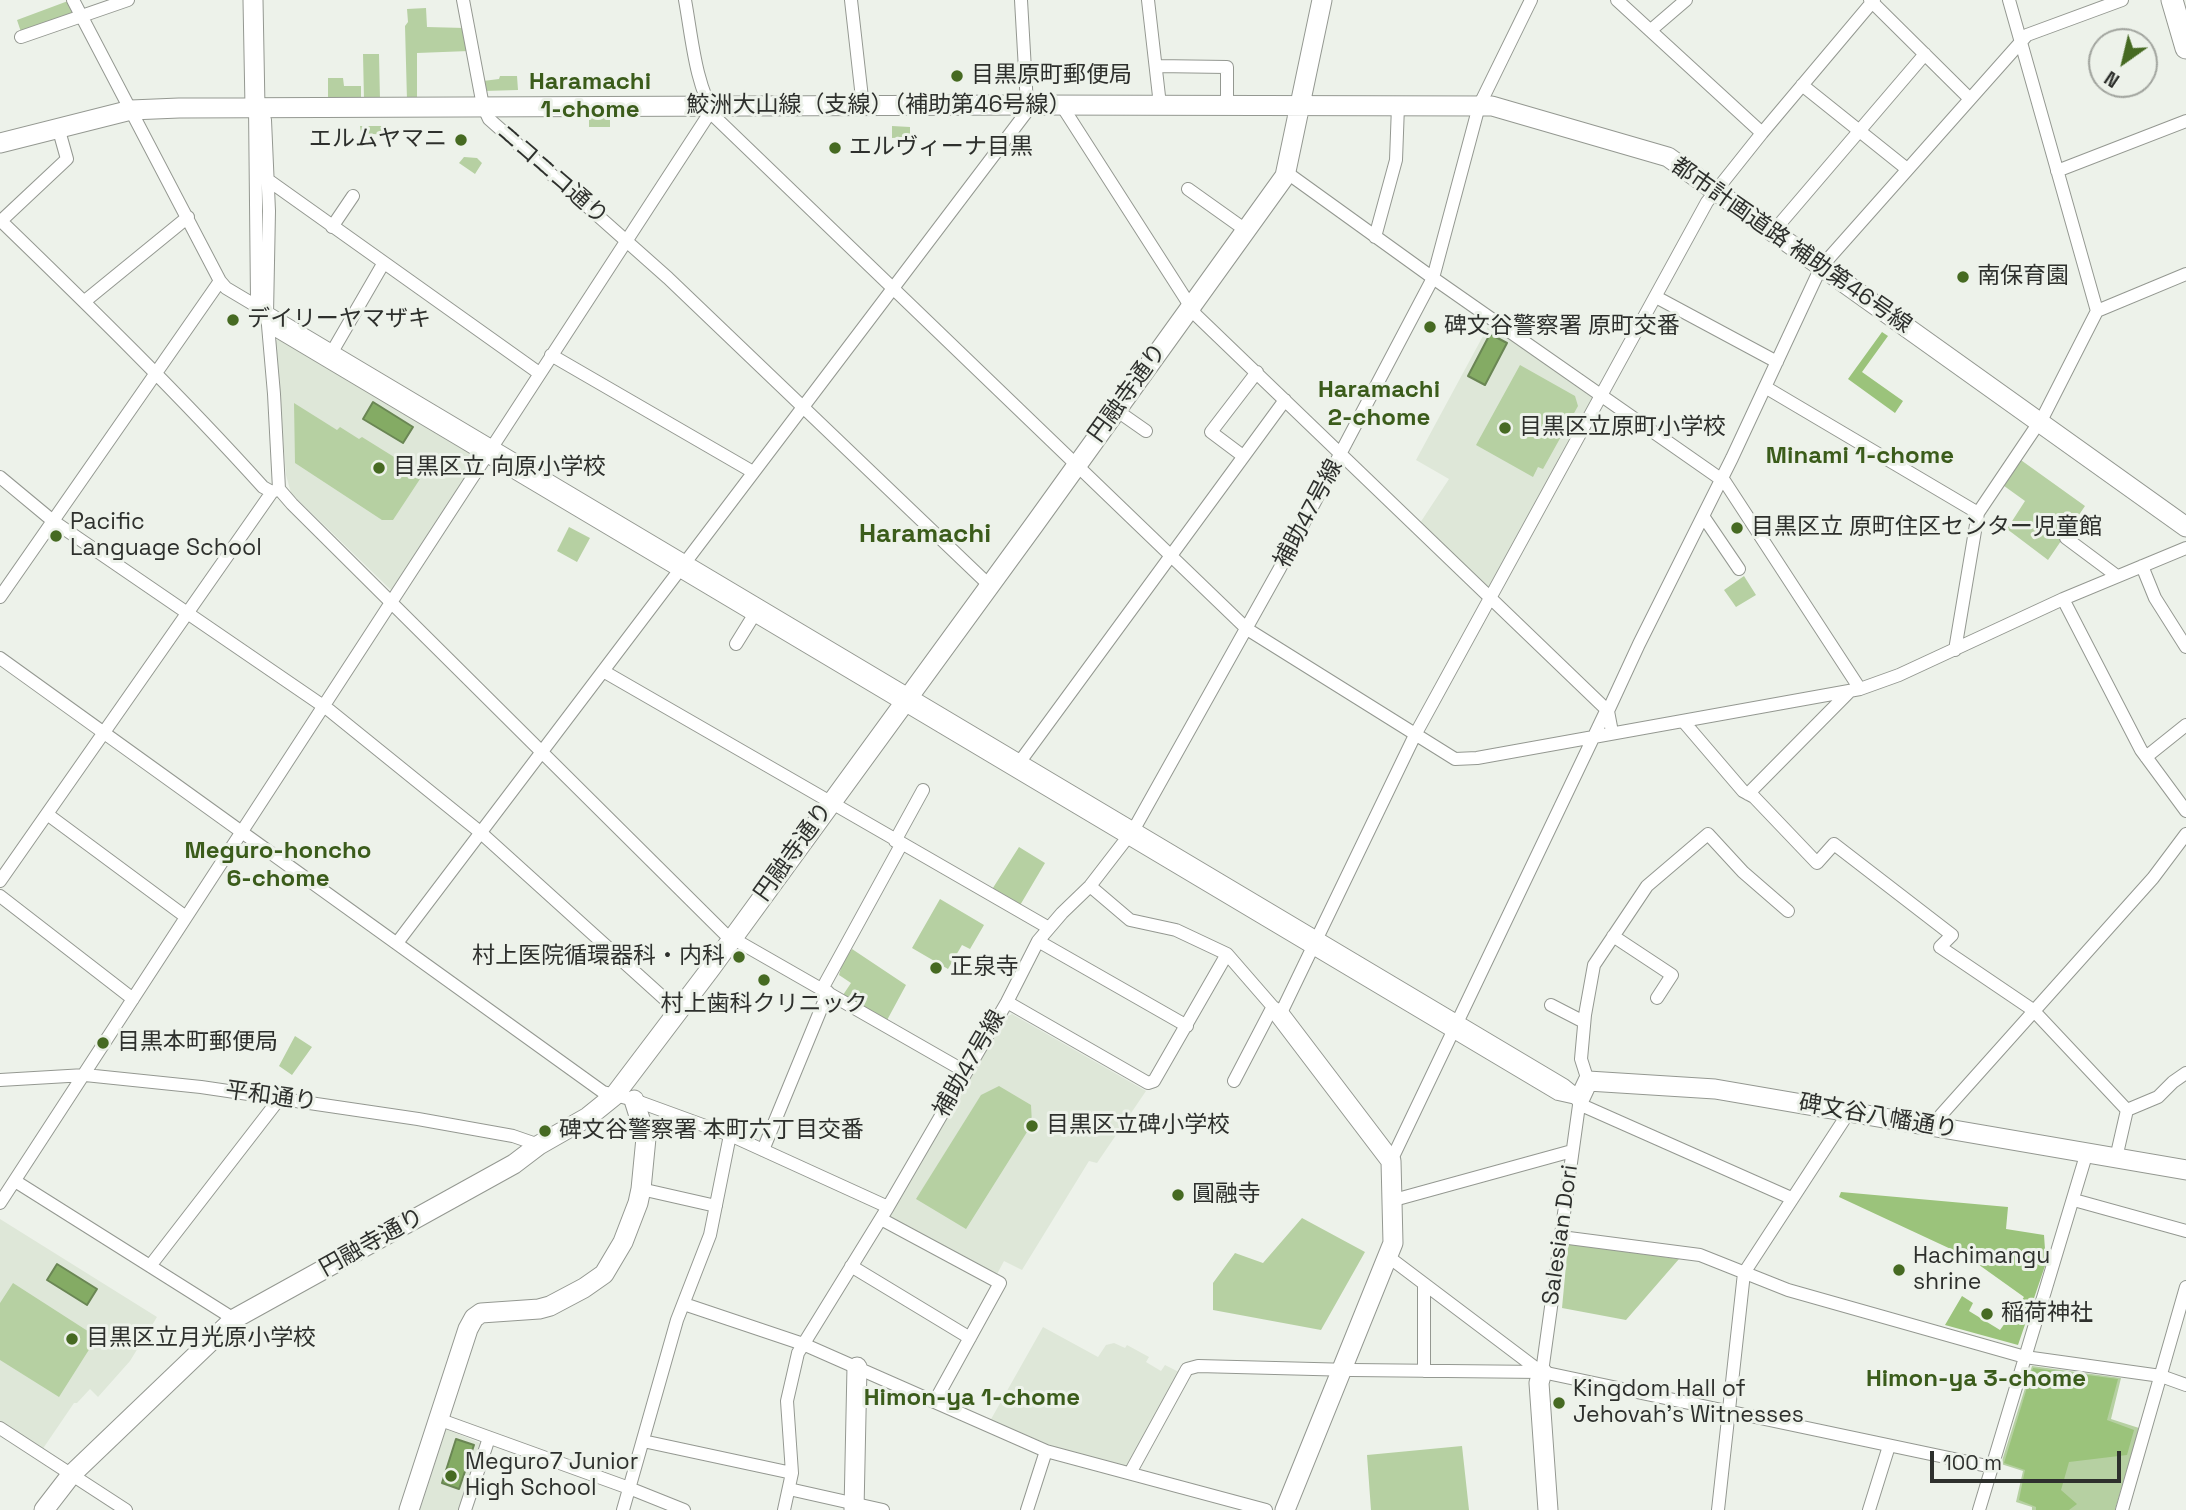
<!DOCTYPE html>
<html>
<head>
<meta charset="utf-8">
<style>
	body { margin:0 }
	#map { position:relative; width:2186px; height:1510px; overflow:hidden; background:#edf2ea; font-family:"Space Grotesk",sans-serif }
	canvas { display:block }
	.north { position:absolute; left:2088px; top:28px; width:70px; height:70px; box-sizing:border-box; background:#edf2ea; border:2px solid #a1a49e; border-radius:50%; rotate:214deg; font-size:19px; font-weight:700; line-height:28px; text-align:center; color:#2e302d }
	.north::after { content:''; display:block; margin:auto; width:24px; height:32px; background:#466a22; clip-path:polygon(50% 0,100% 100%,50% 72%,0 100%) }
	.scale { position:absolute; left:1930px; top:1451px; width:191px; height:32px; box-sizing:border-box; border:4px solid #2e302d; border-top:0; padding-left:9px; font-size:21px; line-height:24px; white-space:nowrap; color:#2e302d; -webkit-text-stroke:5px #edf2ea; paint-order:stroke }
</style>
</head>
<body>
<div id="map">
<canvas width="2186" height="1510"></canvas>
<div class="north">N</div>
<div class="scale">100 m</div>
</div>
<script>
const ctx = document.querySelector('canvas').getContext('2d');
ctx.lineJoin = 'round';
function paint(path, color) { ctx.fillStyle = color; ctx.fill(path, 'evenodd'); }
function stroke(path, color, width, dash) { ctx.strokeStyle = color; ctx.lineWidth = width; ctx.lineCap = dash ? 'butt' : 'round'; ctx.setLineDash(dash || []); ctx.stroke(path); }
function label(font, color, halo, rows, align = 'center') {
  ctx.font = font + ' "Space Grotesk","Noto Sans JP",sans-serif'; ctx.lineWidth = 6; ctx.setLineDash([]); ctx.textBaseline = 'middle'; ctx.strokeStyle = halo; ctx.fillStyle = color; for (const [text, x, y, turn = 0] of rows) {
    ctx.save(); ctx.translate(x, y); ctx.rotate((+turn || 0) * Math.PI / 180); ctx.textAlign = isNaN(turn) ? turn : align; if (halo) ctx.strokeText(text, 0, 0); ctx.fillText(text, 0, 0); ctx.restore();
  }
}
paint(new Path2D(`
	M1490,323L1594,397L1491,586L1487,587L1420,523L1449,479L1416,460Z
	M280,338L475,456L476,461L392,591L291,493L286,475L275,341Z
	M1012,1014L1146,1091L1097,1163L1089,1161L1022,1270L1004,1261L996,1276L886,1218L1005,1018Z
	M0,1219L157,1317L130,1361L98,1397L90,1389L77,1403H74L42,1450L0,1423Z
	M1043,1327L1098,1357L1106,1345L1114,1343L1125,1348L1127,1345L1149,1357L1146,1362L1161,1371L1165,1365L1179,1372L1130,1463L1124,1466L1047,1446L990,1421Z
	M446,1429L480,1443L459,1510H420Z`), '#dee7d8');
paint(new Path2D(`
	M68,1L75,15L22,35L17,20Z
	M426,8L427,27L465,28L469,51L417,53V100H407L405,26L408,22L407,9Z
	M363,54H379L380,100H364Z
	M500,76H517L518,90L484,91L483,81L499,79Z
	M328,78H343L344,86H361V101H328Z
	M589,114H610V127H589Z
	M360,126H386V135L361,133Z
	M892,126L910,127V137L892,138Z
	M464,157L477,158L482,163L475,174L459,163Z
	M1520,365L1575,396L1578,406L1543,469L1538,467L1533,477L1476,445Z
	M294,403L337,430L340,427L359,439L362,437L415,470L420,479L393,520H382L295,463Z
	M2018,458L2085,506L2048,560L2007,529L2025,501L2000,483Z
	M569,527L590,538L577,562L557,551Z
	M1744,576L1756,595L1736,607L1724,590Z
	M1019,847L1045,863L1019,907L991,891Z
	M940,899L984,925L970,949L962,945L948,969L912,948Z
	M852,949L906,985L886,1022L843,995L851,983L839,975L842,964Z
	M295,1036L312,1047L292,1075L279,1066Z
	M999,1086L1031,1105L1032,1124L966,1229L916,1199L981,1095Z
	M1302,1218L1365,1252L1321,1330L1213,1310V1283L1235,1253L1263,1263Z
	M1568,1244L1679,1259L1626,1320L1562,1308Z
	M13,1283L97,1337L59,1397L0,1360V1303Z
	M2032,1366L2121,1378L2111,1419L2139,1428L2115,1510H2032V1507L2016,1502L2023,1471L2001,1464Z
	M1462,1446L1469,1510H1371L1367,1455Z`), '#b6d0a2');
paint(new Path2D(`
	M1882,332L1888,336L1862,372L1903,401L1895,413L1848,379Z
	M1841,1192L2008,1207L2006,1229L2044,1235L2046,1263L2018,1345L1945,1325L1962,1296L1973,1303L1969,1311L2000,1330L2024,1297L1968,1257L1839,1197Z
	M2033,1368L2118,1379L2107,1420L2134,1430L2127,1455L2069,1462L2061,1490L2077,1504L2069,1510H2036V1507L2019,1500L2025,1470L2004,1463Z`), '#9bc37b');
const water = new Path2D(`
	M1490,334L1507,343L1485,385L1468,376Z
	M373,402L413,427L403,443L363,419Z
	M57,1264L97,1289L87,1305L47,1280Z
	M456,1439L474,1445L459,1489L442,1483Z`);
paint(water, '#84ab64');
stroke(water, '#6a8654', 2);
const street = new Path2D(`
	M73,0L220,281L226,288L1564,1085L1580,1098
	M463,0L483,106L489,119L668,278L989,585
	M685,0C692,38 695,84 716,118L1247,629L1455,759L1477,758L1860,689L1899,675L2063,599L2186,548
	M851,0L863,107
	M1148,0L1160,105
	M1617,0L1762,133
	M1870,0L1970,99
	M2009,0L2097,311
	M1651,30L1686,0
	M21,37L128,0
	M1156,66L1227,67V106
	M1802,85L1907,169
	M1062,106L1196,315L1608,711
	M255,107L257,300L277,331L1558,1094L1576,1098
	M255,107L265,120L269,211L267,314L274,394L279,489L292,504L725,934L966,1072
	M2057,171L2186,121
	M1286,172L1433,278L1725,482L1860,689
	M268,180L539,373
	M1188,189L1247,231
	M0,220C90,307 179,394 263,487L272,492
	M1,221L67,159L58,127
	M332,227L353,196
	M1772,233L1925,54
	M1375,237L1396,160L1398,106
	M1656,297L1777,362
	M85,301L188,217
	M332,352L383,264
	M551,355L753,472
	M1765,387L1978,513
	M1116,410L1146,431
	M1243,456L1211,432L1257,372
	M0,477L53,521L329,710L480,832L678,1011
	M1703,516L1739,569
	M2066,538L2117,576
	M2142,566L2155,598L2186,647
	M0,597L220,281
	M2063,599L2141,750L2186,811
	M736,644L754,615
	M1955,650L1978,513L2044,415L2097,311L2186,274
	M0,658L603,1092L634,1100L730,1135L888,1207
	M603,671L1049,928
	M1683,721L1743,791L1754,797L1817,863L1834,844L1952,935L1940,947L2033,1010L2127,1110L2116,1158
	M1612,732L1608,711L1639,644L1732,458L1821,267L2027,35L2122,0
	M2146,757L2186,725
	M1016,767L1285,400
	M1748,794L1849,692
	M47,814L186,917
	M895,841L923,790
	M0,881L272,492L279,489
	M1090,886L1130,920L1176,930L1227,954L1280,1015L1415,735L1707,202L1762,133L1874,0
	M0,896L133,999
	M1613,936L1672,975L1657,998
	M1038,941L1187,1026
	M397,943L1025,114L1027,105L1021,0
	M822,989L901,845
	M1007,1002L1148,1083L1154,1081L1227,954
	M1551,1005L1584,1022
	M0,1080L85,1075L201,1087L418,1119L513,1136L539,1145
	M1234,1081L1270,1012L1275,1008
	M1588,1081L1581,1059L1585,1015L1594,965L1647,886L1708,834L1743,872L1788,911
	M1579,1104L1791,1198
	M2127,1110L2158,1097L2173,1082L2186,1073
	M1938,1127L1941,1115L2153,878L2186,834
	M763,1150L828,992
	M1391,1161L1606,711
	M15,1181L234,1319
	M641,1189L716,1206
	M1394,1200L1572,1151
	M2074,1200L2186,1231
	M0,1203L711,111
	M881,1219L1000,1283L935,1401
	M1561,1237L1700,1255L1788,1290L2025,1357L2161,1376L2186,1385
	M1386,1259L1394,1261L1541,1372
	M150,1266L280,1098
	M851,1266L970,1338
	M1424,1285V1371
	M684,1304L803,1344L1046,1451L1266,1510
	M1542,1372L1580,1098
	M438,1419L629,1488L684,1510
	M0,1428L126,1510
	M643,1441L792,1473
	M1130,1473L1187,1369L1198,1366L1352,1370L1542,1372L1992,1467
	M789,1489L883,1510
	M465,1510L489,1438
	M623,1510L677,1320L710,1235L730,1135
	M784,1510L792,1473L787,1401L798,1353L888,1207L1007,1002L1038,941L1062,913L1090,886L1134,829L1280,568L1433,278L1479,106L1531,0
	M1027,1510L1046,1451
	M1718,1510L1744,1273L1849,1112
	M1869,1510L1889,1446
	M1979,1510L2087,1152
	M2122,1510L2186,1287`);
const secondary = new Path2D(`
	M253,0L255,107
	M0,143L131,110L179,108L1027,105L1492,106L1668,157L2186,527
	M1280,1015L1391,1161L1393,1243L1285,1510
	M1580,1098L1588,1081L1715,1089L2186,1170
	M1542,1372L1539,1383L1548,1510
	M44,1510L71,1475L234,1319L514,1164L539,1145L588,1117L614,1096L711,968L1034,525L1285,176L1322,0
	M409,1510L468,1329L474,1318L481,1313L539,1309L550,1306L584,1288L604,1274L623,1242L638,1203L641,1189L646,1138L634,1100
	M854,1510L857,1367`);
const primary = new Path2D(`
	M2172,0L2186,48`);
stroke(street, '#949891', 14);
stroke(secondary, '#949891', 21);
stroke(primary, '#949891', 23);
stroke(street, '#fff', 12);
stroke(secondary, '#fff', 19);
stroke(primary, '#fff', 21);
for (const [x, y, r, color] of [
	[957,76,7,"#466a22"],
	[461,140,7,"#466a22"],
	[835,148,7,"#466a22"],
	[1963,277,7,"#466a22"],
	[233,320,7,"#466a22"],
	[1430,327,7,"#466a22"],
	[1505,428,7,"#466a22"],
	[379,468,7,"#466a22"],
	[1737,528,7,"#466a22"],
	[56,536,7,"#466a22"],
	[739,957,7,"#466a22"],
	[936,968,7,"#466a22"],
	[764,980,7,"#466a22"],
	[103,1043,7,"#466a22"],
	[1032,1126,7,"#466a22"],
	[545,1131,7,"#466a22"],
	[1178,1195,7,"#466a22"],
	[1899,1270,7,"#466a22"],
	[1987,1314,7,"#466a22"],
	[72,1339,7,"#466a22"],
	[1559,1403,7,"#466a22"],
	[451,1476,7,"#466a22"]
]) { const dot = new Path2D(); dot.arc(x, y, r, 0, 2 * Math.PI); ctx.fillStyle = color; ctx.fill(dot); stroke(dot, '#edf2ea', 2.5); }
label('23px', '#2e302d', '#edf2ea', [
	["目黒原町郵便局",971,76],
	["エルムヤマニ",447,140,"right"],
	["エルヴィーナ目黒",849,148],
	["南保育園",1977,277],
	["デイリーヤマザキ",247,320],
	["碑文谷警察署 原町交番",1444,327],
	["目黒区立原町小学校",1519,428],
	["目黒区立 向原小学校",393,468],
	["Pacific",70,523],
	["Language School",70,549],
	["目黒区立 原町住区センター児童館",1751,528],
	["村上医院循環器科・内科",725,957,"right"],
	["正泉寺",950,968],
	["村上歯科クリニック",764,1005,"center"],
	["目黒本町郵便局",117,1043],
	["目黒区立碑小学校",1046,1126],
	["碑文谷警察署 本町六丁目交番",559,1131],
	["圓融寺",1192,1195],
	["Hachimangu",1913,1257],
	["shrine",1913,1283],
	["稲荷神社",2001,1314],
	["目黒区立月光原小学校",86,1339],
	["Kingdom Hall of",1573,1390],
	["Jehovah's Witnesses",1573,1416],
	["Meguro7 Junior",465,1463],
	["High School",465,1489]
], 'left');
label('23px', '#2e302d', '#edf2ea', [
	["鮫洲大山線（支線）（補助第46号線）",879,106],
	["ニコニコ通り",552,175,41],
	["都市計画道路 補助第46号線",1791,246,35],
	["円融寺通り",1128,393,-54],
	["補助47号線",1309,514,-62],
	["円融寺通り",794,852,-54],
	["補助47号線",970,1064,-60],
	["平和通り",271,1097,8],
	["碑文谷八幡通り",1878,1117,10],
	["Salesian Dori",1561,1235,-82],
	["円融寺通り",372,1243,-29]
]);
label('bold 24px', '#3b5c1b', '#edf2ea', [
	["Haramachi",590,82],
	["1-chome",590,110],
	["Haramachi",1379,390],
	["2-chome",1379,418],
	["Minami 1-chome",1860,456],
	["Meguro-honcho",278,851],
	["6-chome",278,879],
	["Himon-ya 3-chome",1976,1379],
	["Himon-ya 1-chome",972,1398]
]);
label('bold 26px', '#3b5c1b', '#edf2ea', [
	["Haramachi",925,535]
]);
</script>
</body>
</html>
